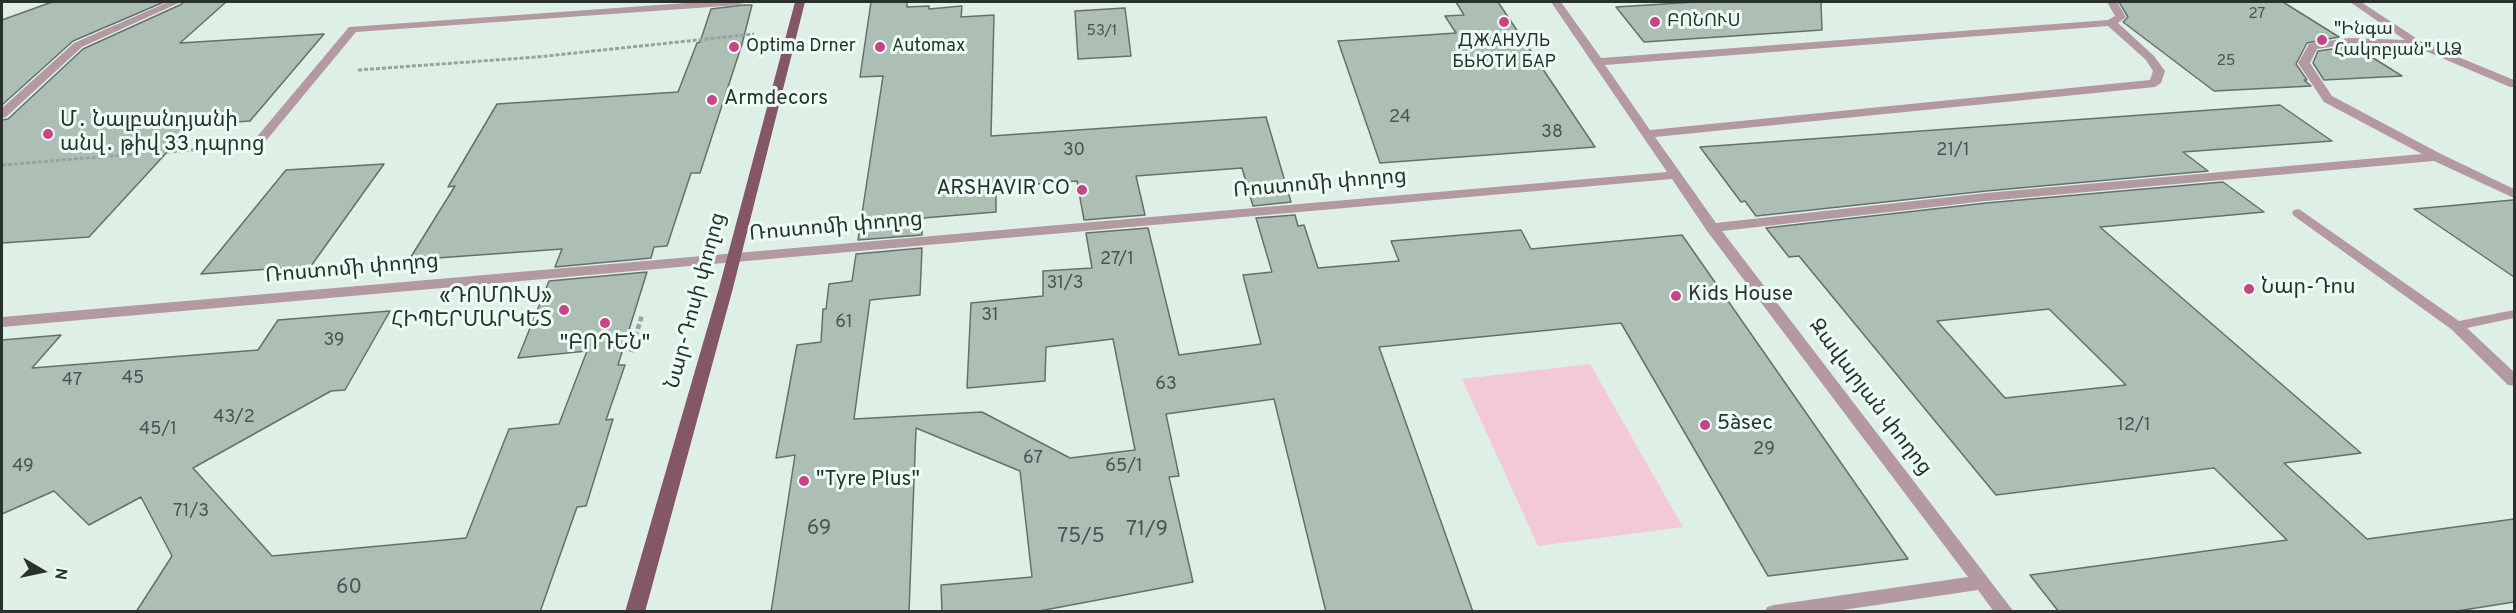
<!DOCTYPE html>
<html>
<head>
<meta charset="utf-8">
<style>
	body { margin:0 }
	#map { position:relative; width:2516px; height:613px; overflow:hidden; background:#def0e6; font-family:Overpass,sans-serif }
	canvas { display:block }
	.frame { position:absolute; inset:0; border:3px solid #2a312d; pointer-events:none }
	.north { position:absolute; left:12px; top:541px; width:60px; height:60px; -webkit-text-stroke:4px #ecfef4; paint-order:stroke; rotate:99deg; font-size:16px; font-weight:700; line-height:24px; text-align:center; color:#2a312d }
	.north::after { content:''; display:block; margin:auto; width:21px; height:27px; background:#2a312d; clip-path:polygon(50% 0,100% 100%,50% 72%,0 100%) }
</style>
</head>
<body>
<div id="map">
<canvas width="2516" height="613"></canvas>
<div class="frame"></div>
<div class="north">N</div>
</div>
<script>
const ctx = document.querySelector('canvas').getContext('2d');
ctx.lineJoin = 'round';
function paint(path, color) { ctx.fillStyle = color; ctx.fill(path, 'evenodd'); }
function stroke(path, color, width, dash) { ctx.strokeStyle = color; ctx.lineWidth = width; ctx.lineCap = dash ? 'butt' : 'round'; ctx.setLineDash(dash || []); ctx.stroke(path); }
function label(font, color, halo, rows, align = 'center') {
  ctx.font = font + ' Overpass,"Noto Sans Armenian",sans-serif'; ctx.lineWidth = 6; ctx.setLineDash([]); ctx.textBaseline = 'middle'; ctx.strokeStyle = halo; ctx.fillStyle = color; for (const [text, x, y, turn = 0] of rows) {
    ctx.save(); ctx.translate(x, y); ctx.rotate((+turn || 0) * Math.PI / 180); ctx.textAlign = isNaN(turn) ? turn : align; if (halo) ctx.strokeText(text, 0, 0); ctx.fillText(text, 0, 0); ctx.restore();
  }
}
paint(new Path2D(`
	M1590,364L1683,527L1538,546L1462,379Z`), '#f3c9d9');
const building = new Path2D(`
	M52,2H164L73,41L2,105V20Z
	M183,2H226L180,43L324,34L250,121L192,125L89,237L2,243V120L8,119L83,49L182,4Z
	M871,2H907V7L929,6V9L962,6L961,17L994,15L991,136L1266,117L1291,202L1253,206L1242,168L1136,176L1145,215L1084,220L1077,181L996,187V212L923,218L922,235L858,240L883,76L860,77Z
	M1456,2H1498L1595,147L1380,163L1338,41L1456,33L1445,16L1464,15Z
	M1695,2H1821L1822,30L1644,42L1616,7Z
	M2119,2H2283L2339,37L2307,43L2296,64L2307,80H2304L2311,86L2214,91L2123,22L2128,17Z
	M743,5H752L742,44L700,173H691L667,246L654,247L651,258L555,267L562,249L409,260L455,186L448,187L497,104L678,92L697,43L700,42L711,9Z
	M1125,8L1131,56L1078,59L1075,11Z
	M2354,46L2402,76L2324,80L2313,63L2318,51Z
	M2280,105L2332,141L2183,152L2208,171L1986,191L1756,216L1745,201L1741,202L1700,147Z
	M384,164L311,266L201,274L286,170Z
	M2223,182L2264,212L2100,227L2361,453L2284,463L2367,539L2514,519V602L2451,612H2059L2030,575L2287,540L2214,468L1996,495L1799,256L1789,257L1766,228L1986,203ZM2049,309L2126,385L2005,398L1937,321Z
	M2514,200V277L2414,209L2513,200Z
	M1295,215L1298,226L1304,225L1318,268L1399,261L1391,241L1521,230L1531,249L1682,235L1908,559L1768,576L1621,323L1379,347L1473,612H1326L1274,399L1166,414L1179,476L1169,477L1193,582L1034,612H942L941,585L1032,577L1020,471L916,428L909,612H771L795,455L776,458L797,345L821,342L823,309H826L829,284L852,281L856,254L922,248L920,295L870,300L854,419L982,412L1070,458L1135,450L1113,339L1046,347L1045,381L967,388L971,303L1043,296V271L1092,268L1086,233L1148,228L1179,355L1261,344L1243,275L1272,272L1256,218Z
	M647,272L618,365H625L606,420L613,419L586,506L577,507L540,612H136L172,556L141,497L89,525L54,491L2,514V340L61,335L32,368L258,350L278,320L390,311L345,390L331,391L193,468L272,556L466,538L509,429L559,424L587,351L518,358L549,281Z`);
paint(building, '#adbeb4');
stroke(building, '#627269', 1.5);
stroke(new Path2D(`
	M358,70L537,57L754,34
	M167,152L229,147
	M2,165L136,154`), '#97a49d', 3, [4, 2]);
stroke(new Path2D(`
	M631,352L642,315`), '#97a49d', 4.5, [5, 3]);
paint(new Path2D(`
	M168,2H181L82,47L6,117L2,118V108L74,43Z
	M700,2H744L739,5L356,32L260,148H252L250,145L349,27Z
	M1551,2H1561L1601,58L2108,20L2115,16L2107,2H2117L2126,17L2118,23L2154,56L2165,71L2161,83L2155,87L1655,137L1716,223L1986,193L2422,154L2324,102L2298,63L2309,44L2313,43L2349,38L2405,40L2350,2H2361L2422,42L2514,80V87H2510L2416,47L2349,44L2317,49L2310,63L2332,96L2441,154L2514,189V198L2434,161L1986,201L1722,231L2014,612H1994L1978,590L1829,612H1765L1767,607L1774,605L1968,577L1707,231L1672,179L2,327V317L1667,172ZM2108,26L2146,60L2153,71L2150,80L1650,130L1605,65Z
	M2299,209L2459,321L2514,310V318L2467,328L2514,372V386L2508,385L2451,329L2294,216L2292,213L2294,210Z`), '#b499a3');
paint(new Path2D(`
	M795,2H805L733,288L645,612H625L719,288Z`), '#835668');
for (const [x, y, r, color] of [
	[1504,22,6,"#c94486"],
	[1655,22,6,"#c94486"],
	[2322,40,6,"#c94486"],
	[734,47,6,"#c94486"],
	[880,47,6,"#c94486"],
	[712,100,6,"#c94486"],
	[48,134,6,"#c94486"],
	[1082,190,6,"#c94486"],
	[2249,289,6,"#c94486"],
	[1676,296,6,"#c94486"],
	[564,310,6,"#c94486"],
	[605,323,6,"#c94486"],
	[1705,425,6,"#c94486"],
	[804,481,6,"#c94486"]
]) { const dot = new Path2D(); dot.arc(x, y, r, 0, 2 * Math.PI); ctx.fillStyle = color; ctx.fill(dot); stroke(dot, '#ecfef4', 2); }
label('15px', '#4b544f', null, [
	["27",2257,15],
	["53/1",1102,32],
	["25",2226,62]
]);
label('18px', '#2a312d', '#ecfef4', [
	["ԲՈՆՈՒՍ",1667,22],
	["\"Ինգա",2334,30],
	["Հակոբյան\" ԱՁ",2334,51],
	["ДЖАНУЛЬ",1504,42,"center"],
	["БЬЮТИ БАР",1504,63,"center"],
	["Optima Drner",746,47],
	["Automax",892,47]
], 'left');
label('18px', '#4b544f', null, [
	["24",1400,118],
	["38",1552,133],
	["30",1074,151],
	["21/1",1953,151],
	["27/1",1117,260],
	["31/3",1065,284],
	["31",990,316],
	["61",844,323],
	["39",334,341],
	["45",133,379],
	["47",72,381],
	["63",1166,385],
	["43/2",234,418],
	["12/1",2134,426],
	["45/1",158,430],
	["29",1764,450],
	["67",1033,459],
	["49",23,467],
	["65/1",1124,467],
	["71/3",191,512]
]);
label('21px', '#2a312d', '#ecfef4', [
	["Armdecors",724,100],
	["Մ․ Նալբանդյանի",60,122],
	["անվ․ թիվ 33 դպրոց",60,146],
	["ARSHAVIR CO",1070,190,"right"],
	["Նար-Դոս",2261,289],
	["Kids House",1688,296],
	["«ԴՈՄՈՒՍ»",552,298,"right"],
	["ՀԻՊԵՐՄԱՐԿԵՏ",552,322,"right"],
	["\"ԲՈԴԵՆ\"",605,345,"center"],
	["5àsec",1717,425],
	["\"Tyre Plus\"",816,481]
], 'left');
label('21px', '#2a312d', '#ecfef4', [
	["Ռոստոմի փողոց",1320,185,-5],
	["Ռոստոմի փողոց",836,228,-5],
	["Ռոստոմի փողոց",352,270,-5],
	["Նար-Դոսի փողոց",697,301,-75],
	["Զավարյան փողոց",1869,398,53]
]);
label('21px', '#4b544f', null, [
	["69",819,530],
	["71/9",1147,531],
	["75/5",1081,538],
	["60",349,589]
]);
</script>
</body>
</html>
